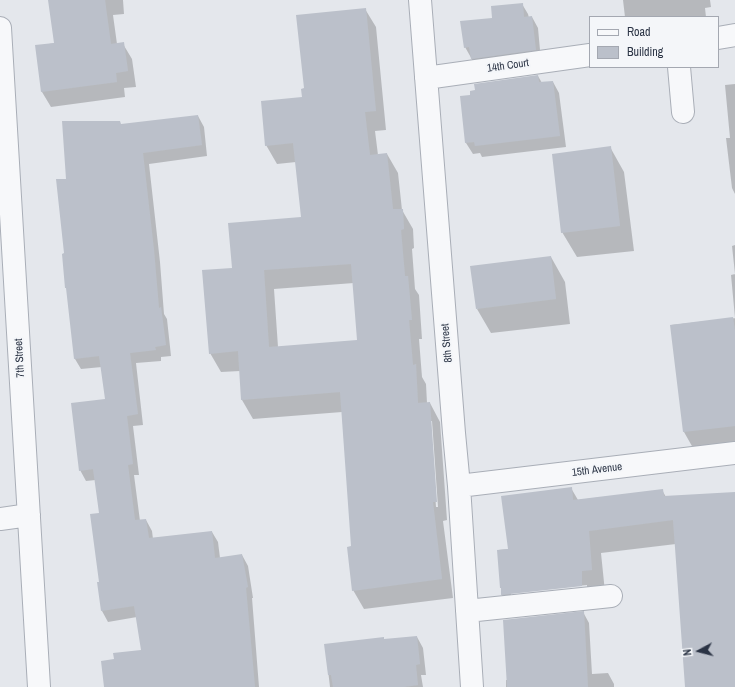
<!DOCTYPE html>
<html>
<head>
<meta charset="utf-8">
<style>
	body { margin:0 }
	#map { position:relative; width:735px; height:687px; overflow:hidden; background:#e4e7ec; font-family:"Archivo Narrow",sans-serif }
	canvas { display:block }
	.legend { position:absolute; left:589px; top:16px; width:130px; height:52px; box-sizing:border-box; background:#f4f6f9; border:1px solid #a4a8b1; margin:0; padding:5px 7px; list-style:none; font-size:12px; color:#2b3445 }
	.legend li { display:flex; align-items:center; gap:8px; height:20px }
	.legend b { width:20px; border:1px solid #a4a8b1 }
	.north { position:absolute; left:679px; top:631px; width:40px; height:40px; -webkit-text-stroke:3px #f4f6f9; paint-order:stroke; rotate:263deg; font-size:11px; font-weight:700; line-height:16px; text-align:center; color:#2b3445 }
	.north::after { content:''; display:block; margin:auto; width:14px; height:18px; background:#2b3445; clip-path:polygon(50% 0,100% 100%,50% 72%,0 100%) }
</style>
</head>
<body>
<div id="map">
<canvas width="735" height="687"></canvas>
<ul class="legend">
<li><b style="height:5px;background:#f7f8fa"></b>Road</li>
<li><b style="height:11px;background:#bbc0ca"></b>Building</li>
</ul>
<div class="north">N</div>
</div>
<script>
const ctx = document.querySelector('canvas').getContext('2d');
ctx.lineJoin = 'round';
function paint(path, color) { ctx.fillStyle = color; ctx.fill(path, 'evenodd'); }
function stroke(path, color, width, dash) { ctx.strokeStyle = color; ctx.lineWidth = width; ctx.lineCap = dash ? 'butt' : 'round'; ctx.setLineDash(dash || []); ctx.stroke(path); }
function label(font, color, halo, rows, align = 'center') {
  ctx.font = font + ' "Archivo Narrow",sans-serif'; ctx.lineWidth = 4; ctx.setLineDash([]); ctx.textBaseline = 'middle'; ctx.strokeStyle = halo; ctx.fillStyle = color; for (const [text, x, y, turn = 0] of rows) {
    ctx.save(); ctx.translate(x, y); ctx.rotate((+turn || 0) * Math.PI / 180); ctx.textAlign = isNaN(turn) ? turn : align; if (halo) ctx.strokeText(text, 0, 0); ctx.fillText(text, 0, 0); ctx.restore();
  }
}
paint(new Path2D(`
	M50,0H123L124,14L113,15L117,44H123L132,59L136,87L124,88L125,97L51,107L42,92L36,46L55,43Z
	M623,0H710L711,7L705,8L706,17H625Z
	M522,4L528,14L529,18L532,17L538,28L541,61L478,70L465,47L493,18Z
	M365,9L376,27L386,130L375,131L378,155L387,154L398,173L402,210L413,229L414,248L412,249L415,289L419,295L422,339H419L422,377L426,384L427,403H430L440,422L447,520L443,521L453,598L364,609L353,590L352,547L342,412L253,419L242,400L240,371L221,372L210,353L233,269L302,218L296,162L277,164L266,145L303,98L305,89ZM354,283L358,341L278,347L274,289ZM430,421H432L438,507H436Z
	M538,76L542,83L553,82L559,93L566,147L482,157L480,153L473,154L466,143L471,95L476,91Z
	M735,84V194L732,188L726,138H730L725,85Z
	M198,116L204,127L207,156L149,164L160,262L164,314L167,319L171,356L161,357V361L136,363L143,425L133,426L139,475H134L140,521L146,520L152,531L153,539L212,532L218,542L220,558L242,555L248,566L253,598H252L259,687H105L115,660L142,651L137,617L108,622L102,611L98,583L100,582V514L96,480L86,481L80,470L106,400L102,367L81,369L75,359L65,254L67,179L122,125Z
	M610,147L624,172L634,251L577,257L562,232Z
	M735,245V451L697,455L684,432L671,325L735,318L731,275L735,274L732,246Z
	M551,257L565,282L570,324L491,333L477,309Z
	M571,488L578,500L662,490L666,497L735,493V687H686L676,544L601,553L605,592L515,617L502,595V591L501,588L498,550L509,549ZM587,585V587L511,595V593Z
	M583,612L589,623L592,674L608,673L614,684V687H506V680H508Z
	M417,637L423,648L426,675H421L423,687H330L325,645Z`), '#0003');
paint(new Path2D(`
	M48,0H105L111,44L124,42L128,71L116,73L117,82L41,92L35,45L54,43Z
	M523,3L524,17L532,16L536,50L471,59L469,47L464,48L460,21L492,18L491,6Z
	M366,8L376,111L365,112L370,155L387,153L393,209H403L404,229L401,230L405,276H408L412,320H409L413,365L416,364L418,403L430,402L437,502H433L442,579L352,591L347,547L351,546L340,392L241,400L238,351L209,354L202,270L232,268L228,223L301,217L293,143L265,146L261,101L302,97L301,89L304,88L296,15ZM351,264L357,340L269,347L264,270Z
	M538,75L539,82L553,81L560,136L475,146L474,142L465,143L460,96L470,95V91L475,90L474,84Z
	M198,115L202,145L143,153L154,250L159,308L161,307L166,345L155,347L156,350L130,353L138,414L127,416L133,464L128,465L135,520L146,519L149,538L212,531L215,558L242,554L248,587L246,588L255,687H104L101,661L114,659L113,653L141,650L134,606L101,611L97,582H99L90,514L99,513L93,469L79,471L71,403L105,399L99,356L74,359L66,288H65L62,254L64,253L56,179H66L62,121H120L121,124Z
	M611,146L620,226L561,233L552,154Z
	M551,256L556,299L476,309L470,266Z
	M733,317L735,331V426L683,432L670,325Z
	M572,487L573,500L663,489L664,496L735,492V687H685L673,520L589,531L592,570L582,571V586L501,595V588H500L497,550L508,549L501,496Z
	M584,611L588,687H507L503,620Z
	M417,636L420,664L416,665L418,685L404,687H333L331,675H328L324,644L384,637V639Z`), '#bbc0ca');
const minor = new Path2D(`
	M420,0L454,433L459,486L472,687
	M0,28L39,687
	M718,38L735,35
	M679,67L683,112
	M426,78L590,55
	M459,486L735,453
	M0,519L29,515
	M467,611L611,596`);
stroke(minor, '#a9aeb7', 24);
stroke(minor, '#f7f8fa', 22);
label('11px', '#2b3445', '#f4f6f9', [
	["14th Court",508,66,-8],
	["8th Street",447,343,-95],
	["7th Street",20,358,-93],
	["15th Avenue",597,470,-7]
]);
</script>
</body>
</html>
